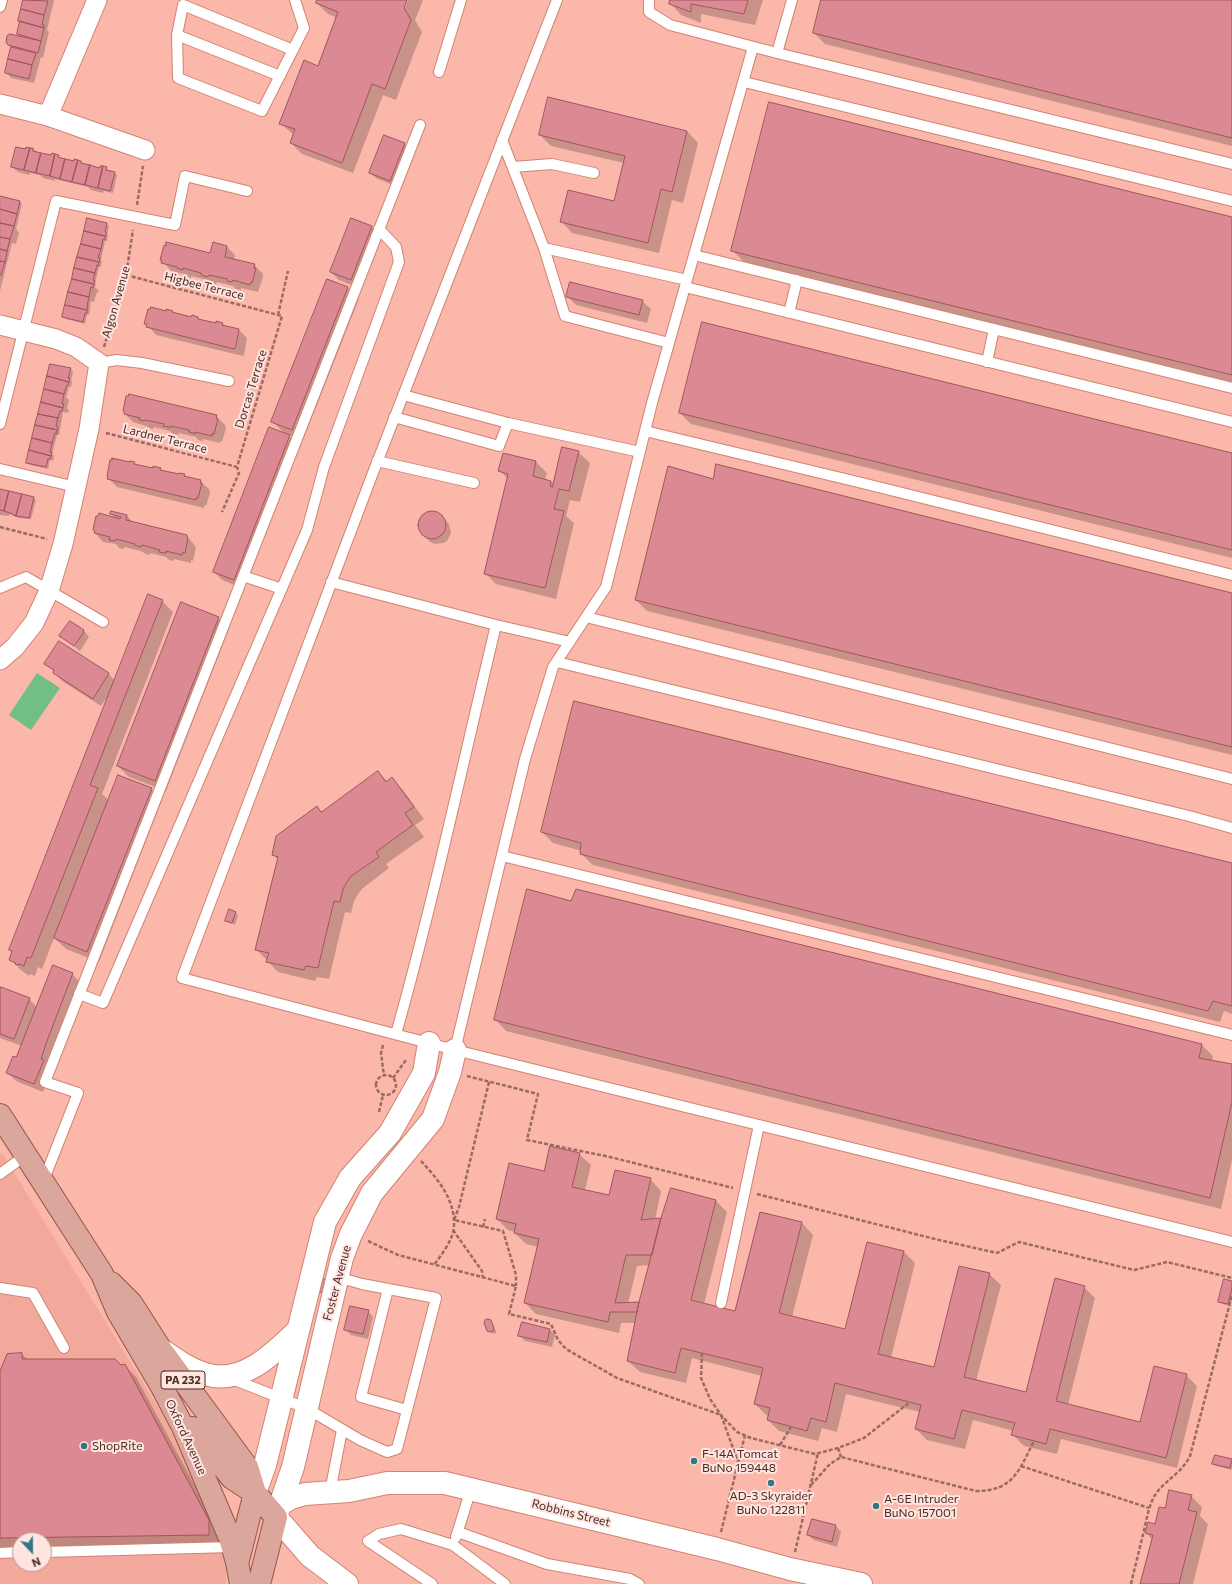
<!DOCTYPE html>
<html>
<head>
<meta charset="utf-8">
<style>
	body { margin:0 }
	#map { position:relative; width:1232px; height:1584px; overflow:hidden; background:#fbb7aa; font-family:Commissioner,sans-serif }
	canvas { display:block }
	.north { position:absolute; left:12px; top:1532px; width:40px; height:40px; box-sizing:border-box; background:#ffe4df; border:1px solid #b79a94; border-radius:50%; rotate:158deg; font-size:11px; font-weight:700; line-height:16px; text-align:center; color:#4c2b24 }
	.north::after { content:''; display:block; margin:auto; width:14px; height:18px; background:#307683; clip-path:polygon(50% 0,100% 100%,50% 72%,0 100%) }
</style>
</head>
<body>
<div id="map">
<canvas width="1232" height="1584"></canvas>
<div class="north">N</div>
</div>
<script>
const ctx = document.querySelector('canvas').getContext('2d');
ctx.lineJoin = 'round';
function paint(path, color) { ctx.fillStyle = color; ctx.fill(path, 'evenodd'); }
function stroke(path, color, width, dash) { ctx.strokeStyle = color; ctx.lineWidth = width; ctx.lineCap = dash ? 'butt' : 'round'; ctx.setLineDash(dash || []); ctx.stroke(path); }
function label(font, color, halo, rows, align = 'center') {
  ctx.font = font + ' Commissioner,sans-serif'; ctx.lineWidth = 4; ctx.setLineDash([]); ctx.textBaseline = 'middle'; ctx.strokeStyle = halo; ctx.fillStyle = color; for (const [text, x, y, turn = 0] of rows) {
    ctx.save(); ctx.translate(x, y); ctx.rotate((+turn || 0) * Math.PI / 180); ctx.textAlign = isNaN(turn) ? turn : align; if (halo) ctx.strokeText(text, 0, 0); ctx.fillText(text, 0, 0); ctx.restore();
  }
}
paint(new Path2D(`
	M2,1153L167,1422L217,1532L226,1566V1584H0V1155ZM20,1540H44V1564H20Z`), '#f2a99c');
paint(new Path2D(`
	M37,673L60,688L31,730L9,715Z`), '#71be87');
paint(new Path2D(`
	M24,0H54L47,30L49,32L43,58L41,57L34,83L11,78L6,72L12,48L8,44L17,37Z
	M318,0H406L402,12L403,13L408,0H423L415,20L422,32L396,100L383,95L353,173L302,154L291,143L294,135L280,123L318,67L337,18L328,14L317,3Z
	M671,0H763L755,25L701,14V23L681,15L670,3Z
	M822,0H1232V146L825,44L814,33Z
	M687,131L698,143L683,203L672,200L659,253L572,233L561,221L614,203L624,163L551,146L540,135Z
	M404,144L410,149L395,186L376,178L370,173Z
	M33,149L41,154L58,156L61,158L74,162H81L83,164L100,169L106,168L109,171L115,173L117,175L113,193L104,191L103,193L91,190L88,187L55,179V181L43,178L40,175L30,173L29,175L18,172L12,167L26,150Z
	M0,197L20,202L22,204L16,229L19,233L16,244L12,243L0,291Z
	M1232,218V383L744,262L732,250Z
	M107,224L109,226L107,234L108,236L107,241H105L101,260L102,262L101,265V267H99L95,283L96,286H94L99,291L98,293L97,292L94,302L91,301L89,315H87L85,324L66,319L63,317Z
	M372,226L380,235L359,288L339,280L331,272Z
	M227,247L235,255L234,260L254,265L263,274V277L258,292L241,288V290L236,289L233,286L217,282L216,284L210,283L208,280L191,276V278L186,276L184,274L171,271L161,259L211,254Z
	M328,280L348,288L359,299L303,440L287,434L298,445L242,588L222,580L214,572L286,435L272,421Z
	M568,297L642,301L651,309L647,323L576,305Z
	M172,311L174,314L192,318H197L200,320L216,324L222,323L225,326L239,330L247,338L244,355L243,356L156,335L146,323L167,312Z
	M70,369L73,372L71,380L72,382L71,387H69L66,397L69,400L67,409L69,410L68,413L63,412L59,435H57L52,454L54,456L53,461L50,460L48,469L30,465L27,462Z
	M124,411L216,416L225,425L226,428L222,442L220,441V443L203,439V441L198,440L196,437L179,433L178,435L173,434L170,431L154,427L153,429L149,428L146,426L133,422L125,414Z
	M680,413L1232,454V558L691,424Z
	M578,452L590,463L580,502L570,500L566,516L574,523L556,599L496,584L485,573L508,479L500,471L536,462L547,473L545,480L551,482L554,484Z
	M134,463L137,465L184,475L187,478L200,481L209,489L210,493L206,506L204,505V508L117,487L108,478Z
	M714,480L1232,594V755L647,611L636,600Z
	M0,490L33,498L36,500L31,519L19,518L10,514L9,516L0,515Z
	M429,513H436L449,524L451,533L447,541L443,543L435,544L430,542L420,530L419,526L421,519L423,516Z
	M111,514L127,516L133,522L187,536L196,547L193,561L191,560V563L174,559V561L169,560L166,557L150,553L149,555L144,553L141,551L124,547V549L119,548L116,544L103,542L95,533L116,518Z
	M162,601L173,612L102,794L109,800L151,789L162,800L99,962L66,949L54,938L42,969L38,967L35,976L30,974L29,976L21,970L10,959L12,952L10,950L109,694L101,706L62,681L46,663L60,642L109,674L115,681Z
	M218,618L229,629L166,791L129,777L118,766Z
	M70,622L84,631L89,637L80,651L61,636Z
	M378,772L388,782L392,779L403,790L424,819L415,825L424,837L386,864L389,868L363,888L358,894L354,901L351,913L345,912L329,979L317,977L315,981L278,972L256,949L278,860L273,854L317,807L322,812Z
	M542,832L1232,864V1014L1224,1011L1220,1022L593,865L581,854L582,851L553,843Z
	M571,902L1202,1045L1213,1056L1212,1061L1232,1065V1160L1221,1209L506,1031L495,1019Z
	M230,910L238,915L235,925L226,921Z
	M72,974L81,983L52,1070L43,1092L16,1081L8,1073L17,1058L22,1046L0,1038V994L29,999L37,1007Z
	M579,1154L591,1165L585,1190L610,1196L650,1179L661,1191L655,1220L661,1219L671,1190L716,1201L727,1212L704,1304L736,1312L802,1223L813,1235L792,1317L846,1330L904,1252L915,1263L891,1358L934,1369L989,1274L1001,1285L976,1381L1027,1393L1084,1287L1095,1298L1068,1405L1141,1423L1186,1375L1197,1386L1177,1468L1061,1439L1057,1454L1024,1446L1013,1435L1014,1431L973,1420L965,1449L927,1440L916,1429L920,1412L846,1394L837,1432L822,1428L818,1441L779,1431L768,1420L769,1416L766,1415L755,1404L762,1376L692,1358L686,1383L640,1372L628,1361L636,1323H621L619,1333L536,1314L525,1303L538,1247L526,1244L515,1233V1232L508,1230L497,1219L545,1172ZM650,1265L640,1303L628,1304L637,1266Z
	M1232,1282V1299L1230,1306L1222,1304L1219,1301Z
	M368,1311L373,1317L368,1339L351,1335L346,1330Z
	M490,1321L496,1331V1333L493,1334L488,1330Z
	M550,1330L555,1335L552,1347L525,1341L519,1335Z
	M22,1354L28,1360L124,1365L136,1377L220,1532V1546L44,1548V1540H20V1549H0V1374Z
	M1216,1456L1232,1460V1470L1216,1466L1214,1463Z
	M1191,1496L1202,1507L1200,1516L1208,1524L1193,1584H1141L1152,1539L1146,1533L1156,1525L1165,1509Z
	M813,1520L836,1526L841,1532L837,1547L814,1540L808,1535Z`), '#0003');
const building = new Path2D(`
	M23,0L48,1L44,15L21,9Z
	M317,0H407L404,8L411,20L385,89L372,84L342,163L290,143L295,129L279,124L304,60L318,66L338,12L316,3Z
	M670,0H748L744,14L691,4V12L669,4Z
	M821,0H1232V138L813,33Z
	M21,9L44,15L42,25H44V28L18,21Z
	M20,21L44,28L41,41L17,34Z
	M10,34L41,41L38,53L8,45L6,42L7,36Z
	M11,47L36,53L32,65L8,59Z
	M8,59L32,65L29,79L5,73Z
	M548,97L687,131L672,192L661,189L648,243L560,222L568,190L614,201L625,156L539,135Z
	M769,102L1232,217V375L731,251Z
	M384,135L405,143L390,181L369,173Z
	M16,147L26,149V147L30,148L24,170L11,167Z
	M30,148H33V151L41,153L36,173L24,170Z
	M41,153L51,155L52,153L55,154L50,176L36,173Z
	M55,154L59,155L58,157L65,159L60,179L50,176Z
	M65,159L74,161V159L78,160L72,182L60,179Z
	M78,160L81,161V163L90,165L85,185L72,182Z
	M90,165L99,168L100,166H103L98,188L85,185Z
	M103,166L107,167L106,170L115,172L110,191L98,188Z
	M0,196L20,201L17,214L0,209Z
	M0,209L17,214L14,226L0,223Z
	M87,218L107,223L105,232L107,233L105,236L84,231Z
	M351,218L372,226L351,280L330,272Z
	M0,223L14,226L10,239L0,237Z
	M84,231L105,236V240L103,239L101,249L81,244Z
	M0,237L10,239L7,251L0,249Z
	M166,242L210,253L213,242L227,246L225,257L255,264L254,268H256L252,283L251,282L250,285L233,280L232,282L227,281V279L209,275L208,277L201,275V273L183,268V270L177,268V267L161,263L162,260H160L164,245L166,246Z
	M81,244L101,249L98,258H100L99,262L77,257Z
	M0,249L7,251L5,262L0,261Z
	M77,257L99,262L98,266L97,265L95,273L74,268Z
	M0,261L5,262L1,275H0Z
	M74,268L95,273L93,280L95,281L94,284L72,279Z
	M72,279L94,284L93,288L91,287L89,297L68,292Z
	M327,279L348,287L292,430L271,422Z
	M570,282L643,300L639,315L566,297Z
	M68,292L89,297L87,306H88L87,310L65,305Z
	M65,305L87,310V313H85L83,322L62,317Z
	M151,307L166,311V309L173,311L172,312L191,317L192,315L198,317V319L216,323V321L223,323L222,325L239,329L236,346L234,349L146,327L147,324H144L148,309H150Z
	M702,322L1232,453V550L679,413Z
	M50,364L71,368L68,378H70L69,382L47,376Z
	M47,376L69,382L68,385H67L64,394L44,389Z
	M44,389L64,394L62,404H64L63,408L41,402Z
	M129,394L217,415L216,418L218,419L214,434L212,433V436L195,432V434L193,433L189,432V430L171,426L170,428L169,427L163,426L164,424L145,420V421L139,420L140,418L124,414V411H123L126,396H128Z
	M41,402L63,408L62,411H60L58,418L38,414Z
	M38,414L58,418L56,426L58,427L57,430L35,425Z
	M35,425L57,430V434L55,433L52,443L32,438Z
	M269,427L290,435L234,580L213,572Z
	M32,438L52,443L50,452H52L51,456L29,450Z
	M562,447L579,451L569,491L559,489L554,509L564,511L545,588L484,574L508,474L498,471L503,453L536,461L533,476L551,481L550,486L552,487Z
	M29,450L51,456L50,459H48L46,467L26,463Z
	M112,458L129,462V461L135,462L134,464L153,468V466L161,468L160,470L179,474V473L185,474L184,476L201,480L200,483H202L198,498H196V500L107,479L108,476H107L110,460H112Z
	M716,464L1232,593V747L635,600L668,466L713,479Z
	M0,489L9,491L4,511L0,510Z
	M9,491L22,494L16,516L13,515V514L4,511Z
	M22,494L34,497L29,518L16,516Z
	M111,511L127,515L126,520L187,535V537L188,538L185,553L183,552L182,555L166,551V553H164L159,552L160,550L142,545L141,547L134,545L135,544L116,539L115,541L109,540L110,537L94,533L95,531L93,530L96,516H98L99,513L120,519L121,517L110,514Z
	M418 525a14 14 0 1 1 28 0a14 14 0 1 1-28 0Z
	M148,594L163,600L90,785L98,788L31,958L27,957L24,966L19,964L18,965L15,964L16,963L9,960L12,951L9,950Z
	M181,602L219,617L155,781L117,766Z
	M70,621L84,630L83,632H84L74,646L59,636Z
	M59,641L109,673L93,699L53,673L54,670L44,664Z
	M574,701L1232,863V1006L1213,1001L1208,1011L580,854L581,843L541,832Z
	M378,771L386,782L392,777L414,807L405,813L413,825L376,852L379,857L351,876L347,882L343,889L340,902L334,901L318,968L306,966L304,970L266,962L269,953L255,950L278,857L272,855L276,836L317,806L321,812Z
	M118,775L152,788L87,952L54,938Z
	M527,889L571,901L576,889L1202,1044L1199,1058L1232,1064V1102L1210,1198L494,1020Z
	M229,909L236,912L232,923L225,921Z
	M53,965L73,973L47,1041L41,1059L44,1060L34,1084L6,1073L13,1056L16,1057Z
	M1,987L30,998L14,1039L0,1034V991Z
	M550,1146L580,1153L572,1187L609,1195L615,1170L651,1178L641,1220L661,1218L652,1255H626L615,1303L639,1302L637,1312H610L608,1322L524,1303L539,1239L514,1233L516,1224L496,1219L509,1163L544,1171Z
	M671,1188L716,1200L691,1300L735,1311L760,1212L802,1222L779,1313L845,1329L867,1242L904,1251L878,1354L934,1367L959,1266L990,1273L964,1377L1026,1392L1055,1278L1085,1286L1056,1401L1140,1422L1154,1366L1187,1374L1166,1458L1050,1429L1046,1444L1011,1435L1015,1423L962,1410L954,1439L915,1429L921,1405L835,1383L826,1422L811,1418L807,1431L767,1420L770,1408L754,1404L763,1368L681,1348L675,1373L627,1361L639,1302L661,1218Z
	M320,1278L328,1280L324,1293L316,1291Z
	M1224,1279L1232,1281V1288L1228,1304L1218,1302Z
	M350,1306L369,1310L363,1334L344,1330Z
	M488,1319L491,1320L494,1328L493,1331L490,1332L487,1331L484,1323L485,1320Z
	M522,1322L550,1329L547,1342L518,1336Z
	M22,1353V1359H115L121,1365L125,1364L209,1520V1535L0,1538V1371L7,1354Z
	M1215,1455L1232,1459L1230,1468L1212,1464Z
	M1169,1490L1192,1495L1188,1510L1197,1512L1179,1584H1140L1153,1535L1145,1533L1148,1522L1155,1524L1159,1507L1165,1508Z
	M812,1519L836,1525L832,1542L807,1535Z`);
paint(building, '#db8993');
stroke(building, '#a0545f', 1);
const lane = new Path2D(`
	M557,0L371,478L182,978L455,1050L1232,1242
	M649,0V12L670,25L777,53L1232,164
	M0,7L2,0
	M177,35L183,5L293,50
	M777,53L792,0
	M439,72L461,0
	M280,76L177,35L178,78L262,111L304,28L295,0
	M744,82L1232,201
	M502,140L544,248L565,316L669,343
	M513,167L552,164L594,173
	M544,248L687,280
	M694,255L1232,388
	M685,287L1232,422
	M789,313L797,280
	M987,362L994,329
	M99,363L117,360L142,363L229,381
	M403,395L508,423
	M394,417L499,446L508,423L640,452
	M0,424L56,201L175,225L185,176L247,191
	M645,431L858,482L1232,575
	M377,461L474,483
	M0,469L76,487
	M243,576L282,589
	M331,582L496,625L570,642
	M0,588L26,577L103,622
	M586,617L1232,779
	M557,662L1189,816L1232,828
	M502,856L1232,1035
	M79,994L103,1003L307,530L324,467L399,262L396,247L379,229
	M396,1034C434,899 463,762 496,625
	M455,1050L525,759L553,667L606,587L652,403L753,47
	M0,1174L26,1155
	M43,1182L78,1093L45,1082L420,125
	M0,1288L33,1293L64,1348
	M388,1289L361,1397L407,1410
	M721,1303L759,1125
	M232,1379L306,1408L360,1440L387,1452L397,1449L436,1298L362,1284L337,1277
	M330,1492L342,1430
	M458,1532L547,1564L630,1579L639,1584
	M456,1537L471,1489
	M44,1552L233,1547
	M0,1553L20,1552
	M432,1584L368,1541L379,1534L401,1529L453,1545L505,1584`);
const street = new Path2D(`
	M0,104L48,116L145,150
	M48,116L97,0
	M0,325L56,339L76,347L99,363L89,429L63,544L49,591L34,623L15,647L0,660`);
const secondary = new Path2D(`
	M162,1350C176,1360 189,1369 205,1374C242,1386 274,1353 298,1330
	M255,1493L265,1465L325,1222L350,1178L390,1133L424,1073L429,1043
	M279,1505L291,1498L305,1494L349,1491L387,1483H445L717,1549L790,1569L861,1584
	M347,1584L310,1556L276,1517L293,1467L342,1258L351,1234L372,1193L433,1119L450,1072L455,1050`);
const primary = new Path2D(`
	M0,1115L102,1274L118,1312L162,1387L183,1427L230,1538L237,1562L241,1584
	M111,1283L131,1303L161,1350L247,1467L255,1493L238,1560
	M192,1428L232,1478L255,1493L276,1517L259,1584`);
stroke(lane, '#d28373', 12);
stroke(street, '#d28373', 21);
stroke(secondary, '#d28373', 24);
stroke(primary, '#995446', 24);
stroke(new Path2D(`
	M137,205L143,166
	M126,275L282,316L237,467L239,473L222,512
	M278,315L288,271
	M104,347L126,275L133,230
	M106,433L237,467
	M0,527L47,539
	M383,1045L381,1053L384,1076
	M376 1085a10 10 0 1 1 20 0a10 10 0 1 1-20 0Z
	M467,1076L538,1094L527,1140L610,1157L733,1188
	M393,1078L406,1060
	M489,1082L459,1207L454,1220L503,1231L516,1275V1286
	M379,1112L383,1095
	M421,1161C437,1178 454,1198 454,1223C455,1238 442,1254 434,1265
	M757,1194L935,1239L997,1253L1019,1242L1134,1270L1167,1262L1232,1278
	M483,1227L485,1219
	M453,1230L482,1271L483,1278
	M368,1241L398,1255L516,1286L509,1314L551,1324L558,1340L566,1349L617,1378L721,1415L738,1462
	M702,1353L701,1378L710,1399L721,1415L737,1432L751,1438L815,1454L838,1448L864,1438L910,1402
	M780,1445L791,1427
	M838,1448L841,1457
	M1021,1466L1149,1508
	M811,1485L830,1464L841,1457L976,1491C1014,1491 1019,1470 1034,1441
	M721,1532L745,1435
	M795,1552L818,1453
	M1131,1584C1135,1566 1140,1548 1144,1530C1147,1518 1149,1505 1155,1495C1165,1480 1182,1473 1190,1456L1232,1295`), '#9b6b61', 2.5, [4, 2]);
stroke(lane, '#fff', 10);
stroke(street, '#fff', 19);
stroke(secondary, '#fff', 22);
stroke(primary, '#dba69b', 22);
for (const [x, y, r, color] of [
	[84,1446,4,"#307683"],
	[694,1461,4,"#307683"],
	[771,1483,4,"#307683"],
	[876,1506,4,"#307683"]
]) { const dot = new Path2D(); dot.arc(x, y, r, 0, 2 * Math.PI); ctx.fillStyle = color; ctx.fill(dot); stroke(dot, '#ffe4df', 1.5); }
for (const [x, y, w] of [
	[183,1380,44]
]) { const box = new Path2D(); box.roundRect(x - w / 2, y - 9, w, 18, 3); ctx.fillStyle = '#ffe4df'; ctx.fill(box); stroke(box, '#4c2b24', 1); }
label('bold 11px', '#4c2b24', null, [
	["PA 232",183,1380]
]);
label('12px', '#4c2b24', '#ffe4df', [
	["Higbee Terrace",204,286,14],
	["Algon Avenue",116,302,-74],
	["Dorcas Terrace",251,389,-73],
	["Lardner Terrace",165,439,14],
	["Foster Avenue",337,1283,-75],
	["Oxford Avenue",186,1437,65],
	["Robbins Street",571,1513,14]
]);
label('12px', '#4c2b24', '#ffe4df', [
	["ShopRite",92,1446],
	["F-14A Tomcat",702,1454],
	["BuNo 159448",702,1468],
	["AD-3 Skyraider",771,1496,"center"],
	["BuNo 122811",771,1510,"center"],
	["A-6E Intruder",884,1499],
	["BuNo 157001",884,1513]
], 'left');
</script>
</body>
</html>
